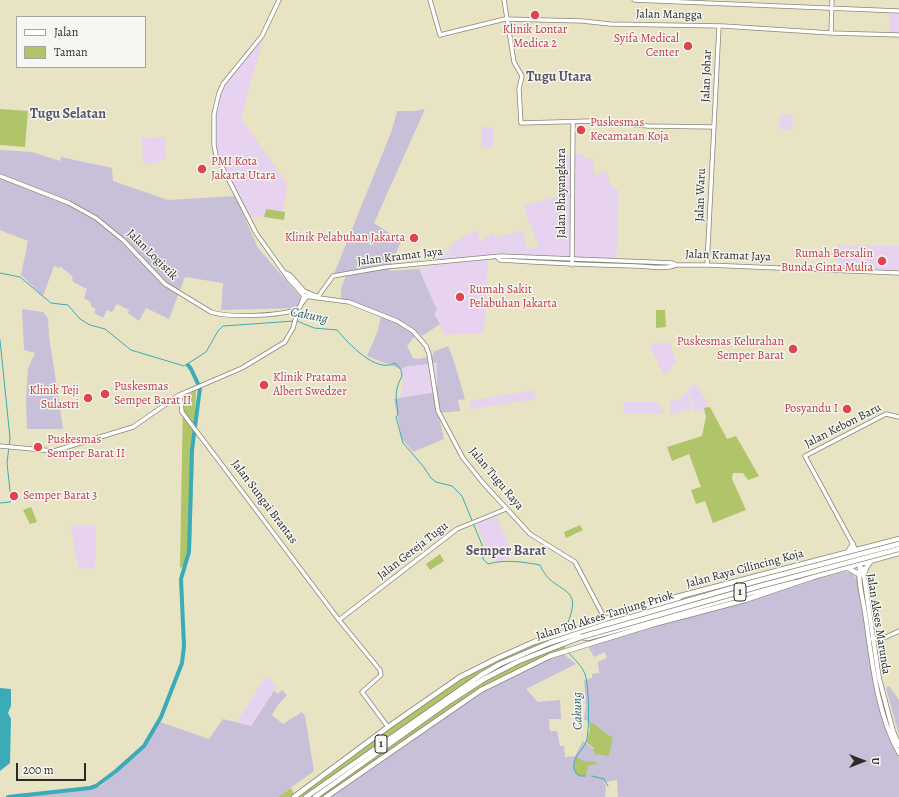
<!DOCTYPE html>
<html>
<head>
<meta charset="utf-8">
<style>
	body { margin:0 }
	#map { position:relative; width:899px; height:797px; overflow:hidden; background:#e8e3c3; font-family:Alegreya,serif }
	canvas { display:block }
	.legend { position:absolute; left:16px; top:16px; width:130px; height:52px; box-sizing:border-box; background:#f6f6f2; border:1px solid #a5a5a2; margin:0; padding:5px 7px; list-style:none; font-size:12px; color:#2b2b2b }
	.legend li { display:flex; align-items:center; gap:8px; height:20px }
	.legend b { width:20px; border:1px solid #a5a5a2 }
	.north { position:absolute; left:843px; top:741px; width:40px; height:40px; -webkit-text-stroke:3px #f6f6f2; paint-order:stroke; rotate:90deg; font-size:11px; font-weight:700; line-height:16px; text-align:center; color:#2b2b2b }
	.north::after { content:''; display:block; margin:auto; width:14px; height:18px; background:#2b2b2b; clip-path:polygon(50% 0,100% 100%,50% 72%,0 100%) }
	.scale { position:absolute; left:16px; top:763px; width:70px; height:18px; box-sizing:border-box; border:2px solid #2b2b2b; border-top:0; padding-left:5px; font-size:12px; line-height:14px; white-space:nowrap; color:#2b2b2b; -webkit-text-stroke:3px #f6f6f2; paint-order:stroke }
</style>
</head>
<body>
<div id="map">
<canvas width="899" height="797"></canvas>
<ul class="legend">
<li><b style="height:5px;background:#fff"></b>Jalan</li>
<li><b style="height:11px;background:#b0c569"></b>Taman</li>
</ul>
<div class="north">U</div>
<div class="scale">200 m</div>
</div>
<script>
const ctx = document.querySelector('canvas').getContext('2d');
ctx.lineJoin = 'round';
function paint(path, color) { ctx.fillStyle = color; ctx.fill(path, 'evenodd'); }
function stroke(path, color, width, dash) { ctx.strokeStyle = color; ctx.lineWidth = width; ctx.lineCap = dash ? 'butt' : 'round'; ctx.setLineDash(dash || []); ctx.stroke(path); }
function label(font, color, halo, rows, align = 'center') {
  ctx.font = font + ' Alegreya,serif'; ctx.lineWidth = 3; ctx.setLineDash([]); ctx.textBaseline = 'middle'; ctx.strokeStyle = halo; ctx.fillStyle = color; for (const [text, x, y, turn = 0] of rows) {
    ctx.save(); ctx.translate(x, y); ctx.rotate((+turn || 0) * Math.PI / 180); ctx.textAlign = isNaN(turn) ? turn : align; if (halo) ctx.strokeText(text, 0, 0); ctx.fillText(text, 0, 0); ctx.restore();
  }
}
paint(new Path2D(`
	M889,14H899V34H889Z
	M258,37L263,38L241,118L287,184L282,218L243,216L216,152V111L220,86L246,55Z
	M780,114L793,115L792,130L779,129Z
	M481,127H493V147L481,148Z
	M165,137V159H159V163L143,164L142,138Z
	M583,154L584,159L594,158V175L606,171L611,185L619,191L616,261L488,256L484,333L446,335L434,314L437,310L419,269L440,265L438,253L450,252V246L465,235L477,230L480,241L494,233L495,238L523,230L527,249L539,246L523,206L559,196L556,184L560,182L557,166L561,165V155Z
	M838,245L899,246V271L897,272L837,270Z
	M669,342L677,363L671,366L672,370L664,374L650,347L653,344Z
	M437,361L438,393L400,398L404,384L401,369L408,366L430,364Z
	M696,384L709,407L695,413L688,387Z
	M534,390L536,399L470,409L469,401Z
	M688,393L692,409L670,414L669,410L671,409L669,402L682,398V395Z
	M623,402H658L664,413H628L623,411Z
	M496,516L514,556L500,561L491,560L477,524Z
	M71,525H96L95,568L78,569Z
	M266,676L277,685L251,727L237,722Z`), '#e7d2ef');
paint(new Path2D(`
	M425,109L374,223L401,241L389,271L419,269L437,310L434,314L440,324L422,336L418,332L407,346L413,358L419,359L434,355L433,352L448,346L453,358L465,399L458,400L460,411L438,413L444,439L413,452L402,439L394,399L437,392V362L430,364L408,366L401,369L367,356L377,333L382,313L341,299V289L347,273L334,274L392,130L397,111H414Z
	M0,150L32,152L60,161L61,157L112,168L113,181L168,200L235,196L258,248L302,299L296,308L221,310L223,283L185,277L169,319L146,308L139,321L128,313L129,310L117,304L112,312L107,310L103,318L94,313L96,309L92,307L90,302L84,298L87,289L73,282L72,276L60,266L59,268L54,266L43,296L21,275L28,241L0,230Z
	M22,309L43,312L48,318L49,336L63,429H27L26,398L28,369L35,353L24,350Z
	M844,572H852L858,581L877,690L888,736L899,758V797H618L617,780L604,782L606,786L605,797H327L465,700L561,652L576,664L526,689L538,702L560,700L561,719H549L550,731H557L560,746H564L565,757L575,756L583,741L594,749L613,737L584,719L586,706L584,680L592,678V674L599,673L598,662L607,658L605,652L594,657L587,644L640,626Z
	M889,686L899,700V735L886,688Z
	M282,690L287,695L278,705L272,715L283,724L302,712L305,716L314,771L278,797H18L91,789L101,786L144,747L160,722L209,739L223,719L251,726L274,691L278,694Z`), '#c8bfd8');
paint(new Path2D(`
	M0,109L28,111L25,147L0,145Z
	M266,209L285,212L284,220L264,217Z
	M656,310H665L666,327L656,328Z
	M196,390L191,547L184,566L180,568L183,398Z
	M710,407L727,439L736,436L759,476L748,480L743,473H733L732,479L746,510L713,523L705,501L696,504L691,490L701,487L689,454L672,461L667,447L702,436L706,417L704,408Z
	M31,507L37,522L30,524L23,510Z
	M580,525L583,530L566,538L564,532Z
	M440,554L444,561L430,570L426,564Z
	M551,636L552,642L500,664L306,797H278L291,788L295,796L466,674Z
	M564,645L567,650L481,690L326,797H315L456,697L519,661Z
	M589,721C598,726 604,733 613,737L609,756L595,754L593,751L594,748L586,742L590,730Z
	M577,757L583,761L597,762L596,764L588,766L586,776H578C573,771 573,764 577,757Z`), '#b0c569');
paint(new Path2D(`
	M0,688L11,689V706L8,713L11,719L10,763L0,771Z`), '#3babb7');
stroke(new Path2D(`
	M0,273L20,277L51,303L68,305L80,319L90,325L105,329L131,350L184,366L206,352L218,331L223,326L294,321
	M297,321L314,328L337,330C348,343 376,374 395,363L401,370L402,376C394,391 396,397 398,414L396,417L403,443L423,466L431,478L436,482L452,486L462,496L482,545L483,559L488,564C505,559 524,562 540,565C553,597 587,581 566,627
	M0,340L10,438L7,463L11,500L10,502L0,503
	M568,652C574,659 582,666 585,674C589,685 590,732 586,742C583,750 575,755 574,763C573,769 575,773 580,776H585
	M592,776L604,779L608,786`), '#3babb7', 1);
stroke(new Path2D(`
	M8,797L90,788L96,786L116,771L144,746L161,717L182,663L184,646L181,579L189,552L192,450L200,388L191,369L188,365`), '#3babb7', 4);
const secondary = new Path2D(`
	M279,0L262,36L223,84L219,93L214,114V145L216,155L256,233L288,278L304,296L349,302L397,321L413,331L426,346L429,354L438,411L463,458L483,483L530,534L575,562L605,619
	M430,0L440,35L505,19L582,21L610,24L723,26L831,33L899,35
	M504,0L514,62L522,76L519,89L521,123L592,121L648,126L714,127
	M634,0L899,11
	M831,33L832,0
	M0,176L69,203L96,218L123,240L165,284L211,312C227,318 282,316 298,309
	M498,258L500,260C546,263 591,265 636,266C647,266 666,270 676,265H707L899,273
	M572,265L573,122
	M707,265L719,26
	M286,273L290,275L304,291L319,297
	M317,298L333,276L385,267L501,256L673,263L676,265
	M300,307L304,295
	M180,395L182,412L339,620L380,670L381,675L362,692L388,727
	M0,446L54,451L133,427L179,395L242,368L285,342L293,328L298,309L309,293
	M856,550L805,456L886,414L899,417
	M339,620L457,529L506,509
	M872,639L886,637L899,631`);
const primary = new Path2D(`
	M856,550L860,567L863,569L879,678L893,731L899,745
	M860,567C857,580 863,599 865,613C872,659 876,712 899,753`);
const highway = new Path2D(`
	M848,552L853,544
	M848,568L860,575
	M864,575L866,568L870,562
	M294,797L388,727L460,677L498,658L534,642L665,600L899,539
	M306,797L481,675L500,664L549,643L607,624L611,620L677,600L681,596
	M315,797L450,701L484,679L519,661L581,637L588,638L793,581
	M326,797L481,690L550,656L654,624L745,600L813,577L899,553`);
stroke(secondary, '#8a8777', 5);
stroke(primary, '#8a8777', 5.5);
stroke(highway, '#8a8777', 6);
stroke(secondary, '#fff', 3.5);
stroke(primary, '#fff', 4);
stroke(highway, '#fff', 4.5);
const highwayBridge = new Path2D(`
	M607,624L757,581L899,544
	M581,637L760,586L899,549`);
stroke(highwayBridge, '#8a8777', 6, []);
stroke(highwayBridge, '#fff', 4.5);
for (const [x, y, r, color] of [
	[535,15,5,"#e0444e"],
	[688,46,5,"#e0444e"],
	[581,130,5,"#e0444e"],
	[202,169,5,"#e0444e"],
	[414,238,5,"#e0444e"],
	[882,261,5,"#e0444e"],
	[460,297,5,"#e0444e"],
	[793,349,5,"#e0444e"],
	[264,385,5,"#e0444e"],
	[105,394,5,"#e0444e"],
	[88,398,5,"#e0444e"],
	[847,409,5,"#e0444e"],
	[38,447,5,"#e0444e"],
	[14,496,5,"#e0444e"]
]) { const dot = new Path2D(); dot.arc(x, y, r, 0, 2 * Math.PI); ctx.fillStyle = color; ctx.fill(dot); stroke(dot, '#f6f6f2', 1.5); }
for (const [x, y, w] of [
	[740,592,12],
	[381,744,12]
]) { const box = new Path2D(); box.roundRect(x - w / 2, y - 9, w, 18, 3); ctx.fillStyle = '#f6f6f2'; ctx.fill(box); stroke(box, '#2b2b2b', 1); }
label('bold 11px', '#2b2b2b', null, [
	["1",740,592],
	["1",381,744]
]);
label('12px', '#2b2b2b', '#f6f6f2', [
	["Jalan Mangga",669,15,1],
	["Jalan Johar",707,76,-88],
	["Jalan Bhayangkara",562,193,-90],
	["Jalan Waru",701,195,-88],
	["Jalan Logistik",152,255,45],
	["Jalan Kramat Jaya",728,256,2],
	["Jalan Kramat Jaya",400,257,-7],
	["Jalan Kebon Baru",843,426,-27],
	["Jalan Tugu Raya",496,479,50],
	["Jalan Sungai Brantas",264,502,53],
	["Jalan Gereja Tugu",413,551,-38],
	["Jalan Raya Cilincing Koja",745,569,-15],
	["Jalan Tol Akses Tanjung Priok",605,616,-17],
	["Jalan Akses Marunda",878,624,81]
]);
label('12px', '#be3a42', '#f6f6f2', [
	["Klinik Lontar",535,30,"center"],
	["Medica 2",535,44,"center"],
	["Syifa Medical",679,39,"right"],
	["Center",679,53,"right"],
	["Puskesmas",590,123],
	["Kecamatan Koja",590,137],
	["PMI Kota",211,162],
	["Jakarta Utara",211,176],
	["Klinik Pelabuhan Jakarta",405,238,"right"],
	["Rumah Bersalin",873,254,"right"],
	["Bunda Cinta Mulia",873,268,"right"],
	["Rumah Sakit",469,290],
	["Pelabuhan Jakarta",469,304],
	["Puskesmas Kelurahan",784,342,"right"],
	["Semper Barat",784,356,"right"],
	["Klinik Pratama",273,378],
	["Albert Swedzer",273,392],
	["Puskesmas",114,387],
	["Sempet Barat II",114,401],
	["Klinik Teji",79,391,"right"],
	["Sulastri",79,405,"right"],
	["Posyandu I",838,409,"right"],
	["Puskesmas",47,440],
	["Semper Barat II",47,454],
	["Semper Barat 3",23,496]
], 'left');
label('italic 13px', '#315e63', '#f6f6f2', [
	["Cakung",309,316,11],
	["Cakung",578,711,-91]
]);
label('bold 14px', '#5b5465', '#f6f6f2', [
	["Tugu Utara",559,78],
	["Tugu Selatan",68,115],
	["Semper Barat",506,552]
]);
</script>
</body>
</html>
